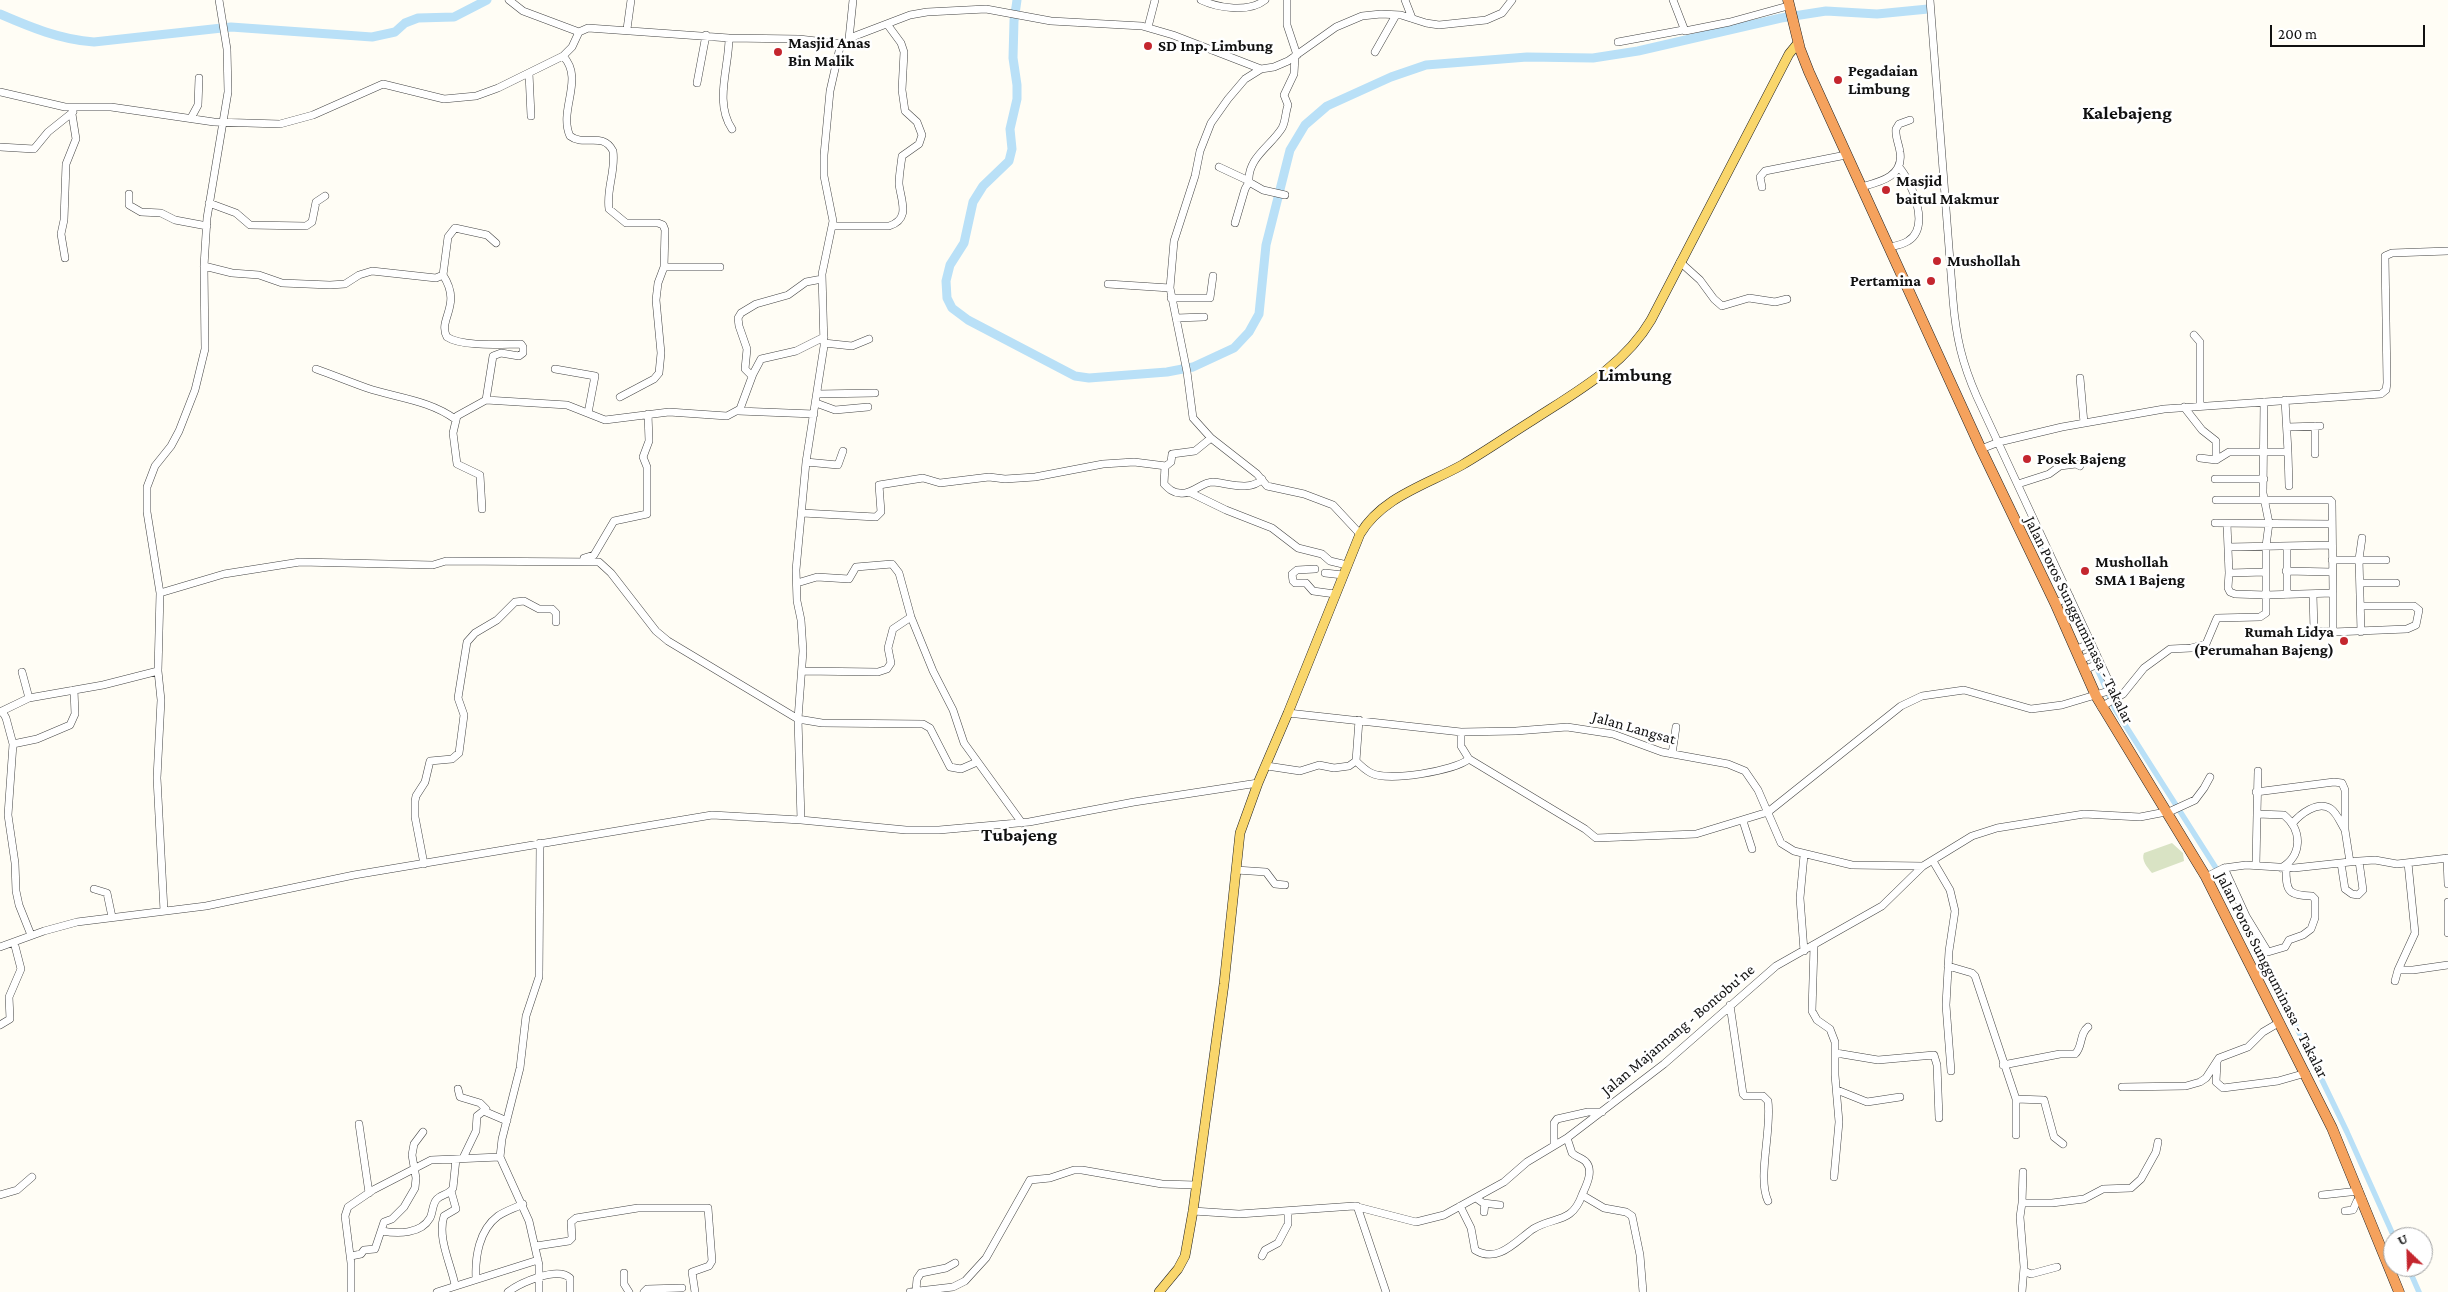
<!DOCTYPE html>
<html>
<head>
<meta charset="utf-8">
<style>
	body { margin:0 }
	#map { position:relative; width:2448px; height:1292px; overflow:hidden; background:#fffdf5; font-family:"Crimson Pro",serif }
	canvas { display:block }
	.north { position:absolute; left:2383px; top:1227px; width:50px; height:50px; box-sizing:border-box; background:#fff; border:1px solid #a0a0a0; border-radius:50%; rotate:336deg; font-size:14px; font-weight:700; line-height:20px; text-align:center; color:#111 }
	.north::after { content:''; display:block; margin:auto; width:18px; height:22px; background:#c4262e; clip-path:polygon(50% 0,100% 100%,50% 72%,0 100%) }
	.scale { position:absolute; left:2270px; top:25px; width:155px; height:22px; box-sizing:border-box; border:2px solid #111; border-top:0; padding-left:6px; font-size:15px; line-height:18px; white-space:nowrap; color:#111; -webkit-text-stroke:4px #fff; paint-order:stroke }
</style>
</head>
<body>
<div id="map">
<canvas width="2448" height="1292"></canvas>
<div class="north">U</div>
<div class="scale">200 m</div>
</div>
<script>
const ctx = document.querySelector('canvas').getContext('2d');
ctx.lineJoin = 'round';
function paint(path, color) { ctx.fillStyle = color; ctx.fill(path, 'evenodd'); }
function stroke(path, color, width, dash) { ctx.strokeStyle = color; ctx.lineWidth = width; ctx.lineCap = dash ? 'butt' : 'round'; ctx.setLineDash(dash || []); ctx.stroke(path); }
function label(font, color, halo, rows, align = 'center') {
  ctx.font = font + ' "Crimson Pro",serif'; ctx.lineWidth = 5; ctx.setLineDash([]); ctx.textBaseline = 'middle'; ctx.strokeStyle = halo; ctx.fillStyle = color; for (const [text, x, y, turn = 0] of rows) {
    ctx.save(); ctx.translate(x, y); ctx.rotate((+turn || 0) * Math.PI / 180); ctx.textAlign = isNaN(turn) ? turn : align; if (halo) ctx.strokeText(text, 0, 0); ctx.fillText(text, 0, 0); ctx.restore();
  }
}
paint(new Path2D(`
	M2172,843L2183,853L2184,861L2152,873C2147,867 2141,860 2144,853Z`), '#d9e3c4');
stroke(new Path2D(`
	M2036,532L2115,709L2235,898
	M2245,920L2347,1132L2394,1237
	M2408,1267L2419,1292`), '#b9e0f7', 5.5);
stroke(new Path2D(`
	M1017,0L1014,21L1013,58L1017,85V99L1010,129L1012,149L1009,161L983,186L973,202L964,243L950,265L946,281L947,298L952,308L968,320L1075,376L1089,378L1167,372L1193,367L1234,348L1249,332L1259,314L1266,245L1290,150L1305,125L1327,106L1391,77L1426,65L1527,57L1593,58L1638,51L1781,18L1826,11L1877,14L1928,9
	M0,14C30,27 61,40 94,42L231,27L372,37L395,32L405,23L418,18L454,17L487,0`), '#b9e0f7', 9);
const minor = new Path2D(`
	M509,0L523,11L579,32
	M1201,0C1218,8 1249,13 1265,0
	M1287,0V25L1297,55
	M1405,0L1412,18
	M1673,0L1685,31L1730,22L1788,6
	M1930,0L1953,300C1956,337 1962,363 1977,397L2117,699
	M1148,27L1155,0
	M627,29L631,0
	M729,38C729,68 714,102 732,129
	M849,39L853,0
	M1618,42L1683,30
	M1375,52L1396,15
	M563,56C585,79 558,110 570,136C584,147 603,131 613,151C616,171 606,189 609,209L626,223H658L663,225L665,230L664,267L658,283L656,300L661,353L659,373L654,379L620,397
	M529,73L531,116
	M697,83L706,35
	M0,92L65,107H111L214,122L280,124L313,115L383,84L444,99L476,96L498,88L563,56L572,47L579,32L588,28L729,38L799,39L842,44
	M191,118L198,105L199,78
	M0,147L34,149L48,132L73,112
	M1219,167L1249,181
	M1762,187L1760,177L1765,171L1846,155
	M1861,187C1879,182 1904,177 1900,152C1899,144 1895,137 1896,129L1899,124L1910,120
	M129,194V205L141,212L161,213L175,220L207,226
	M1285,195L1263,190L1249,182C1247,158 1271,146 1282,128C1286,121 1285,113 1288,105L1284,95L1294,74L1295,56
	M209,203L236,213L250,225L306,226L312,222L316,202L325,196
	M1235,223L1245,189L1249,182
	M833,226H889C911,219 901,201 899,184C899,175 901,165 902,156L919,144L922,135L917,122L905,111L902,90L904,52L901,43L887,24
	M1889,247C1894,246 1902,245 1908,241C1931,227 1912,182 1899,167
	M65,258L61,234L64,220L66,164L76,139L72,114
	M1680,262L1700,280L1714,299L1722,306L1749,298L1775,302L1787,299
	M204,266L232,273L259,275L282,283L330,285L345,284L359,275L372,271L436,278L443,275L448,237L455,228L487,235L496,243
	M664,267H720
	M443,275C463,306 437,319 447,337C462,347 502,344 521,344L523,347V353L519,356L501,353L493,356L486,400
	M1108,284L1170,288
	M1171,298H1210L1213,276
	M1176,318L1204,317
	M2194,335L2200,342V405
	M824,343L852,346L869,339
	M316,369C333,375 350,382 367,388C397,398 429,400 455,419
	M555,369L595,376L588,413
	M752,376L745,369L747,349L739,326L738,318L741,313L756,304L788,295L806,282L822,279
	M2080,378L2084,423
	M817,394L875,393
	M816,403L835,410L868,407
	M2184,407L2202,430L2216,441V460
	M738,411L814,414
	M2315,426V454
	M2287,427L2320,426
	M1981,449L1999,442L2062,427L2164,409L2381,394L2386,390L2387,383L2385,256L2392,253L2448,251
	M2288,452L2289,486
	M2200,458L2216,460L2229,452H2288L2285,400
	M806,462L838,465L843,451
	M1165,466L1164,484C1169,489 1173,493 1180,493C1192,495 1201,482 1213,482C1227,483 1251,492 1262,479
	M2215,479H2264
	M2018,484L2049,474L2060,466L2076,464L2080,466
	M1189,492L1226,510L1272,528L1298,548L1322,554L1330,561L1347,565
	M2216,500H2330L2332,502L2333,593L2266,595L2235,594L2230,592L2228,588L2229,573
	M482,509L480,475L457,464L453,433L457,416L486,400L567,405L605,420L669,412L727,416L740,409L753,374L761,359L796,351L824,337
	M802,513L876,517L881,512L879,485L923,478L940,483L989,477L1005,479L1035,477L1103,464L1134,462L1166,466L1171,462L1172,454L1195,451L1211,438
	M2215,523L2332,524
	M2227,524L2229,573L2265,572
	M1360,534L1333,505L1304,494L1267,486L1257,474L1211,438L1193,418L1187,372L1170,288L1174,241L1195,176L1200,151L1211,123L1228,99L1245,79L1261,69L1274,67L1288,61L1336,27L1362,16L1381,14L1401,15L1426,23L1439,25L1486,20L1502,13L1512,0
	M2287,546V595
	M2228,547L2332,545
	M584,558L594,555L614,521L647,514V467L643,457L649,441L648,414
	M2332,560H2386
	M1315,569L1297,570L1292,574L1293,581L1295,583H1306L1313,591L1335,594
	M2286,571L2332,572
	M1325,573L1343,575
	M797,583L817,577L849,579L856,567L892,564L899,573L911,617L933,671L953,710L964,743L1022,823
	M2360,583H2396
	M160,593L224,574L300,562L433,565L446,561L599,562L611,573L656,631L668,641L798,719L822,723L923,724L930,728L950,767L961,769L977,762
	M2313,594L2314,631
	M2055,603L2070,597
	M2306,631L2333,632V593
	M2333,632L2407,629L2416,625L2419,610L2414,606H2361
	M2361,632L2359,559L2362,538
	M2075,650L2091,643
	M2080,660L2096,653
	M2084,670L2100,663
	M802,671L878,672L887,669L891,663L888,648L893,629L911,617
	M22,672L29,698
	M2101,707L2123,694L2144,668L2170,649L2191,648L2206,644L2217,618L2260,617L2266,613V546L2269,523L2263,493L2264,402
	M2,711L6,718L13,744L8,815L15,863L16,891L19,905L31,935
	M0,712L29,698L103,685L158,671
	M1288,713L1461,732L1516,731L1567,727L1613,734L1662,752L1728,764L1745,771L1758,790L1781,843L1794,851L1852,865L1923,866
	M13,744L37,739L70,725L75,714L74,690
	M1672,754L1676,727
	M1469,759L1585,829L1596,838L1696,834L1768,812L1901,706L1922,696L1964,690L2031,709L2062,705L2112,690
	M1356,761C1360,765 1365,770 1371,773C1389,782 1454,771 1469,759L1461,746V732
	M1267,766L1300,771L1319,765L1334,768L1349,766L1356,761L1359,720
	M2258,771L2257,814L2284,815C2303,831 2302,856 2281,868
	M2256,792L2334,782L2342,783L2345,790V830L2350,862
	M801,820L798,719L803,651L801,620L797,601L796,570L806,462L824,346L822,274L833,221L824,176V155L830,91L840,47L855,36L910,15L927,12L986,9L1051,21L1142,26L1173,35L1261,69
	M1743,821L1752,849
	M2292,824C2300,814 2318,800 2331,809C2337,813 2341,824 2345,830
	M2447,858L2448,884
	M1933,861L1950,890L1955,911L1949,951L1946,1005L1951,1071
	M2341,863L2345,889L2352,894L2358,895L2363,890L2359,861
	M2408,863L2415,933L2398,970H2413L2448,965
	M424,864L415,817V801L416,796L425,782L430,761L452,759L459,753L464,715L458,698L467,642L475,633L497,620L515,602L524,601L539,609H552L556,613V622
	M2256,865L2257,814
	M2224,868L2246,916L2268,952L2285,947L2289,940L2303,935L2311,929L2315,918V899L2312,896C2288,895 2286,892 2286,868
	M1236,870L1266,872L1275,884L1285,885
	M2206,877L2224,868L2246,865L2294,868L2359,861L2375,860L2397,864L2448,858
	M94,889L107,893L112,917
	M2448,902V933
	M164,911L157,778L161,700L158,671L160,593L147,512V487L155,466L171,446L179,431L195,390L205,349L204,266L207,218L228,92L227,49L219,0
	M1814,946L1812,1011L1817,1020L1830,1029L1835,1042V1075L1839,1122L1834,1177
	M0,947L44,931L77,922L206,906L354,875L712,815L801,820L906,830H939L1029,822L1134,802L1258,783
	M1804,951L1800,898L1804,855
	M1948,966L1972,973L1975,976L2016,1099L2044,1100L2054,1137L2063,1144
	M2395,981L2398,970
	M1730,1005L1743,1094L1745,1096H1763L1768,1101C1772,1130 1757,1178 1768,1201
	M0,1025L10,1019L9,997L21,969L14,942
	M1836,1053L1878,1060L1934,1055L1937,1065L1939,1118
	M2217,1062L2216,1082L2223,1088L2278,1081L2306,1073
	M2003,1065L2060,1054H2075C2083,1047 2079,1034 2088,1027
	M2122,1087L2186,1086L2200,1082L2206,1078L2219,1058L2248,1047L2263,1032L2280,1022
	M458,1089L460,1097L480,1103L486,1109L477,1116L476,1131L463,1158
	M1837,1090L1867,1102L1900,1097
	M2016,1099V1135
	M486,1112L507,1121
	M359,1124L369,1193
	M1567,1138L1572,1153C1576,1157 1583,1158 1586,1162C1594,1171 1586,1186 1582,1195L1604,1208L1626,1212L1632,1216L1640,1255L1643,1292
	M1554,1144V1123L1557,1119L1588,1112H1602
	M451,1191L456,1209L444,1216C437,1238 451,1264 455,1285
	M0,1195L17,1190L32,1177
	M2322,1195L2359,1191
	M1476,1198L1483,1203L1500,1205
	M2022,1203L2023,1172
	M1357,1206L1386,1292
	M1460,1206L1471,1228L1475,1250C1498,1264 1516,1241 1533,1229C1554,1216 1572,1224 1582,1195
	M1193,1211L1239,1214L1354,1206L1416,1222L1444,1215L1504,1182L1527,1162L1567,1138L1664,1064L1776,966L1882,906L1923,866L1972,836L1997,828L2084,814L2140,817L2171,811L2195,800L2204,788L2210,777
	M2345,1211L2353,1210L2357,1201L2362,1198
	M1484,1212L1485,1203
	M382,1231C398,1234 421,1234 430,1218C433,1213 432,1204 437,1199C442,1194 449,1195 453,1188L456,1159
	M536,1246L569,1241L572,1238L571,1222L576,1218L638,1208H708L712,1261L709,1266L692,1272L695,1292
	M351,1256L361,1254L364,1250L375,1249L384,1222L392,1219L404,1207L415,1188L416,1178L412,1155L414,1144L423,1132
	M1262,1256L1265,1250L1278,1243L1288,1224V1212
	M2024,1271L2031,1274L2057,1267
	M624,1273V1284L629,1292
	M476,1278C475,1257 479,1230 498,1216C505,1211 515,1208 523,1204
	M916,1290L917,1279L921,1273L946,1268L955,1263
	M351,1292V1263L345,1216L348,1207L373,1190L431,1160L500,1157
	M437,1292L538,1260
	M508,1292C520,1283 557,1266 570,1278V1292
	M539,1292V1265L529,1221L500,1157L502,1139L520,1068L526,1016L539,977L540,843
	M644,1292L647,1289L682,1288
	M910,1292L953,1287L965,1281L986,1258L1030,1180L1050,1178L1074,1170H1082L1162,1184L1196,1185
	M2022,1292L2024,1267L2020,1217L2022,1203H2052L2084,1199L2103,1189L2131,1188L2141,1179L2156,1152L2158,1142`);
const major = new Path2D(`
	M1159,1292L1178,1269L1185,1256L1193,1211L1224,984L1240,833L1258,783L1288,713L1360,534C1382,497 1426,485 1462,465C1486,451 1509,435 1533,420C1576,392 1624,366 1651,320L1789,54L1798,43`);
const highway = new Path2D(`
	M1788,0L1800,49L1809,72L1981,449L2055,603L2096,696L2206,877L2332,1128L2399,1292`);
stroke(minor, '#444', 8);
stroke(major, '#222', 10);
stroke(highway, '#222', 11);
stroke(minor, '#fff', 7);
stroke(major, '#f9d66b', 9);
stroke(highway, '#f5a25d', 10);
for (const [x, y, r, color] of [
	[1148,46,5,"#c4262e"],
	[778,52,5,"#c4262e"],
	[1838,80,5,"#c4262e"],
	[1886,190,5,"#c4262e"],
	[1937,261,5,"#c4262e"],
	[1931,281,5,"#c4262e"],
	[2027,459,5,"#c4262e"],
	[2085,571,5,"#c4262e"],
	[2344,641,5,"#c4262e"]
]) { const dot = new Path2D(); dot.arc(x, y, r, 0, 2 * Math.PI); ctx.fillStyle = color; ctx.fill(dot); stroke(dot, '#fff', 2); }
label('bold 16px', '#111', '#fff', [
	["Masjid Anas",788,43],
	["Bin Malik",788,61],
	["SD Inp. Limbung",1158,46],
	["Pegadaian",1848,71],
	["Limbung",1848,89],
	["Masjid",1896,181],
	["baitul Makmur",1896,199],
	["Mushollah",1947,261],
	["Pertamina",1921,281,"right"],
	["Posek Bajeng",2037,459],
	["Mushollah",2095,562],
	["SMA 1 Bajeng",2095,580],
	["Rumah Lidya",2334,632,"right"],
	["(Perumahan Bajeng)",2334,650,"right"]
], 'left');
label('16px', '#111', '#fff', [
	["Jalan Poros Sungguminasa - Takalar",2079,620,64],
	["Jalan Langsat",1634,728,16],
	["Jalan Poros Sungguminasa - Takalar",2272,975,63],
	["Jalan Majannang - Bontobu'ne",1678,1030,-40]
]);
label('bold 19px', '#111', '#fff', [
	["Kalebajeng",2127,113],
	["Limbung",1635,375],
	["Tubajeng",1019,835]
]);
</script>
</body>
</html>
